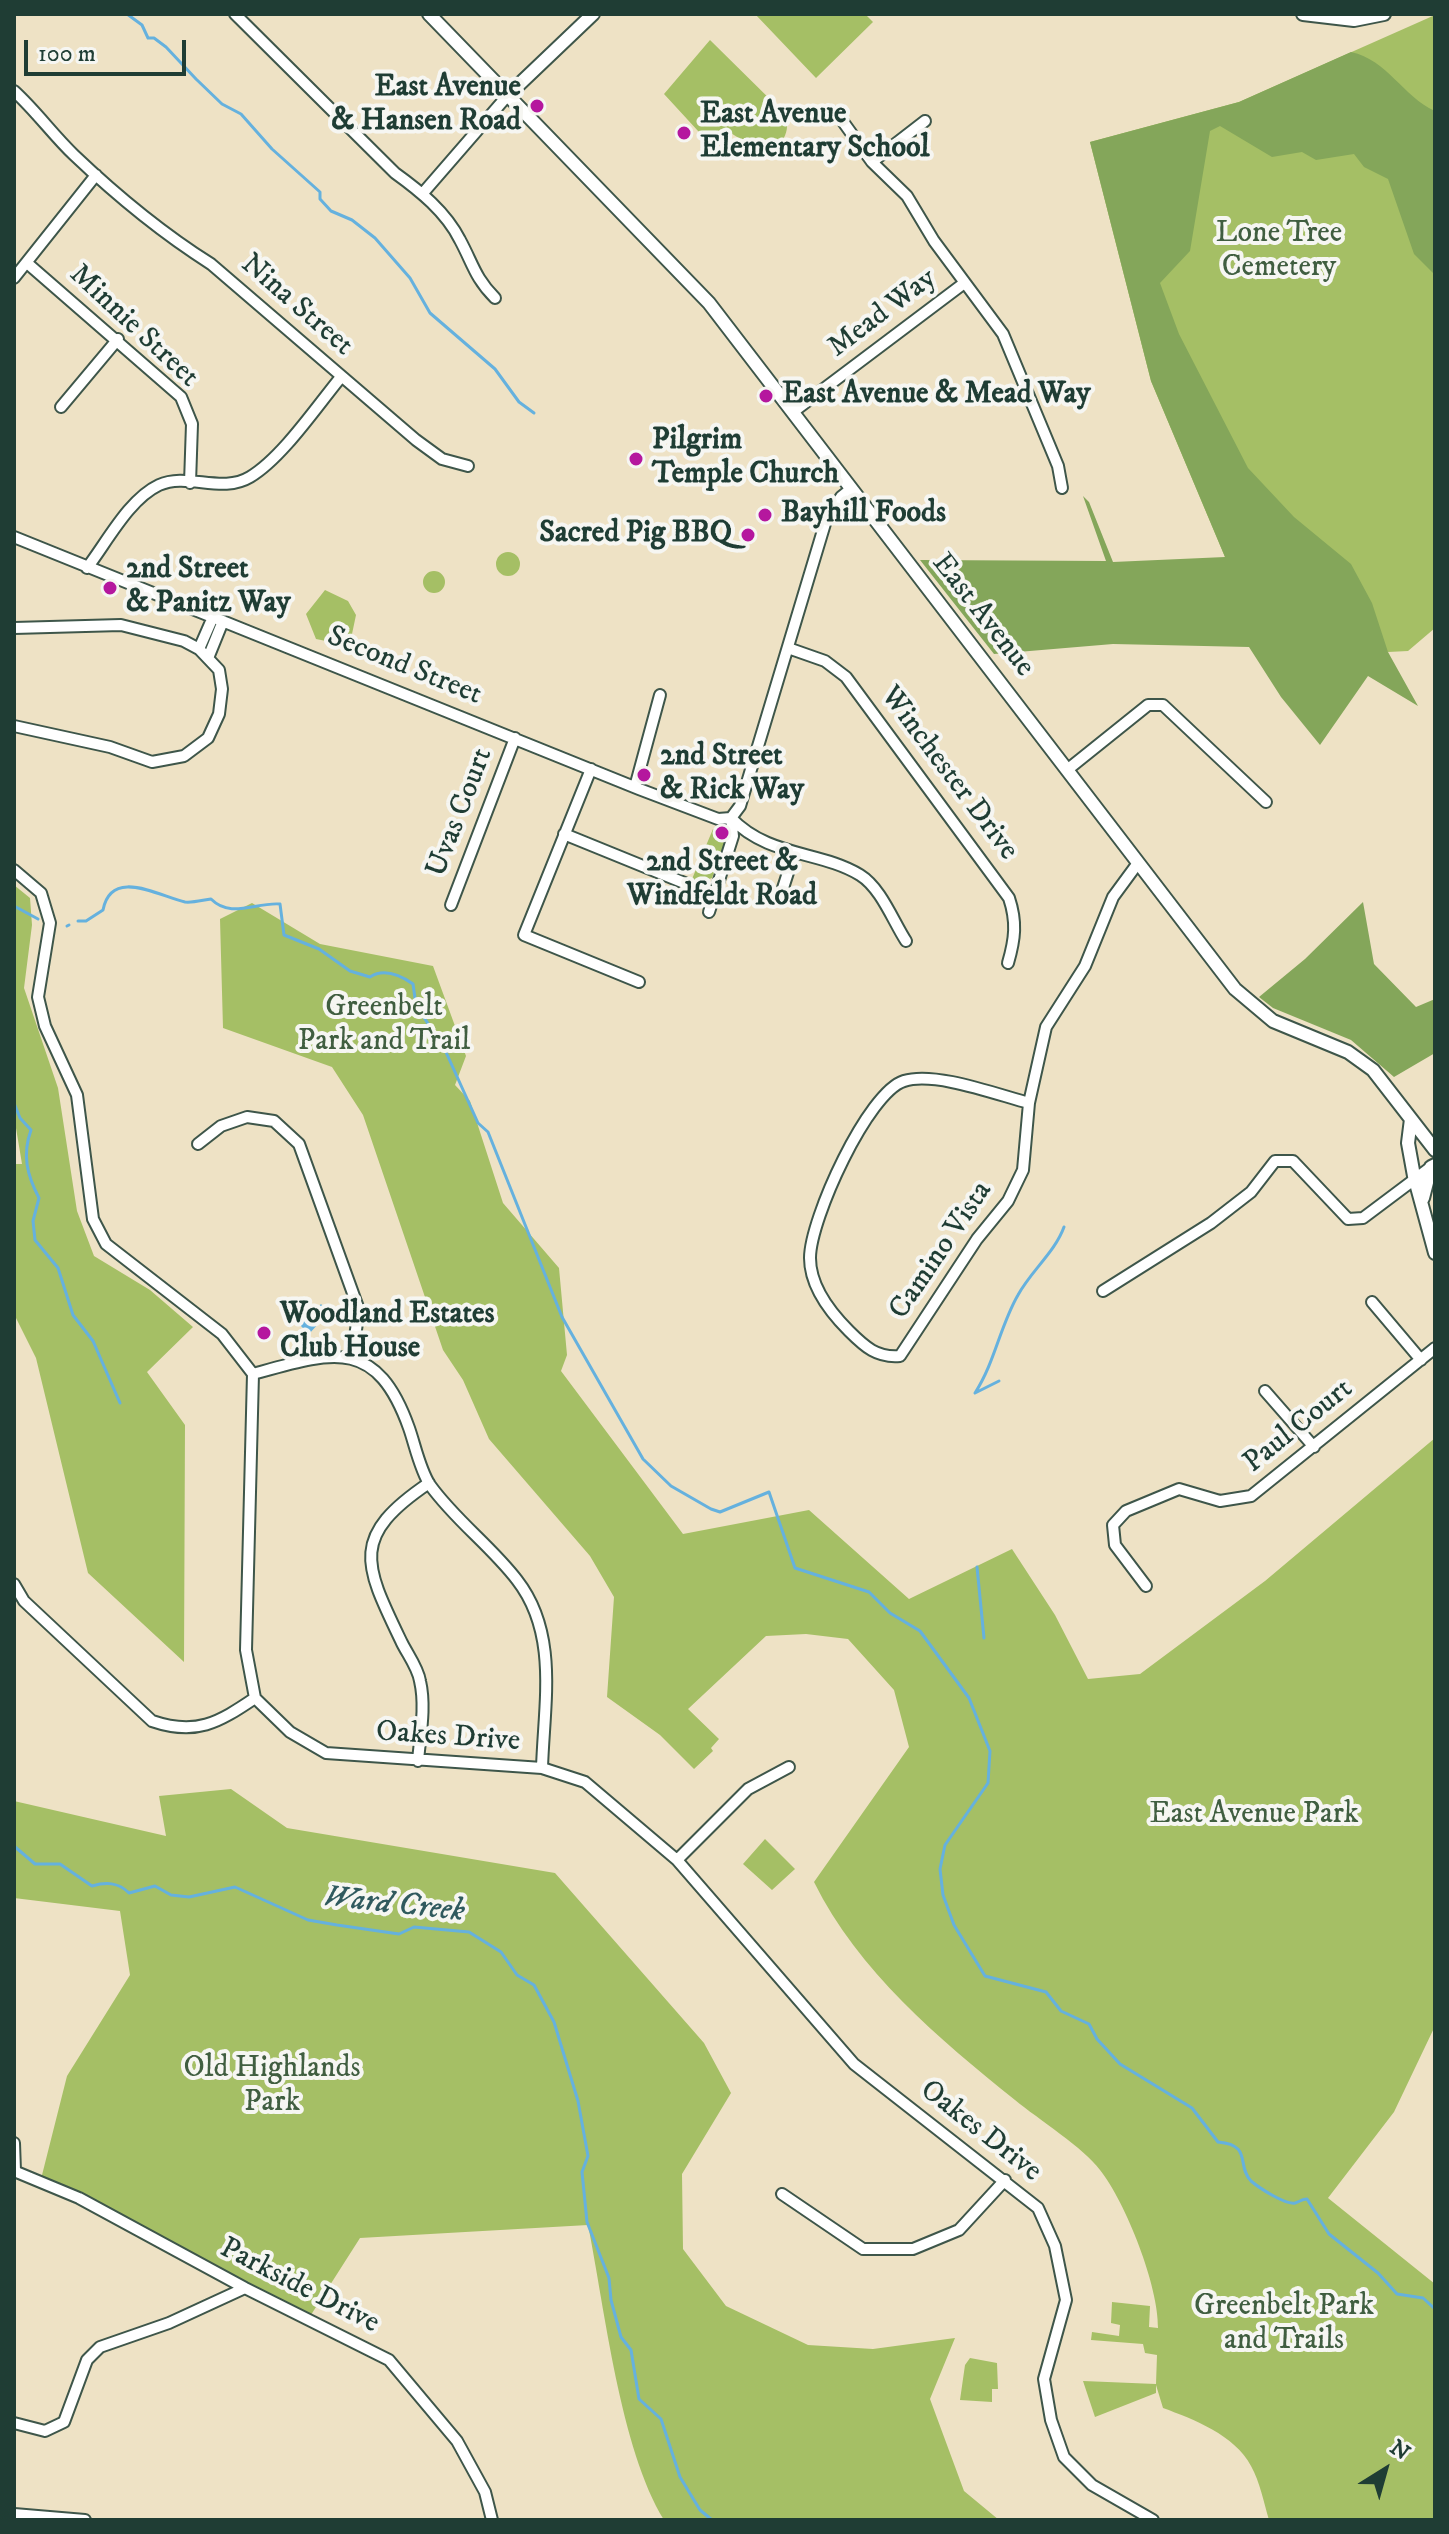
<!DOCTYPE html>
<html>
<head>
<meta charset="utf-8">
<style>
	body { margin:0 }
	#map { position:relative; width:1449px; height:2534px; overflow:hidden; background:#eee2c5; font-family:"IM FELL DW Pica",serif }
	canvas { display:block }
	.frame { position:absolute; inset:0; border:16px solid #1f3d34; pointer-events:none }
	.north { position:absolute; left:1345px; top:2430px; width:80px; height:80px; -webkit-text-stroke:6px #f6f6f2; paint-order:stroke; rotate:37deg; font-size:22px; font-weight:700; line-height:32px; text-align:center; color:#1f3d34 }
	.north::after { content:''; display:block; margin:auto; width:28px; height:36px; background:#1f3d34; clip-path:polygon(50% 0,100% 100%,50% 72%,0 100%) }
	.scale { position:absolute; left:24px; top:40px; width:162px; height:36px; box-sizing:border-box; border:4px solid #1f3d34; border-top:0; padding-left:10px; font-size:24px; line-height:28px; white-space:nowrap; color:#1f3d34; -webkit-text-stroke:6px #f6f6f2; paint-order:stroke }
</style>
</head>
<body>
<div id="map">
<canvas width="1449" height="2534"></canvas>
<div class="frame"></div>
<div class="north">N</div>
<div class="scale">100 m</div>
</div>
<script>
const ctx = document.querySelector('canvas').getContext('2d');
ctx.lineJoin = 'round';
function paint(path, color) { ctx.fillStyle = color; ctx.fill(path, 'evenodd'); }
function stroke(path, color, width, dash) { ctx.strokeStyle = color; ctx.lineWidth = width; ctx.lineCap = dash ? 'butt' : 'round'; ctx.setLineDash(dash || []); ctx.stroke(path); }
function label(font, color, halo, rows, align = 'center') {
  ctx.font = font + ' "IM FELL DW Pica",serif'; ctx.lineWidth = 8; ctx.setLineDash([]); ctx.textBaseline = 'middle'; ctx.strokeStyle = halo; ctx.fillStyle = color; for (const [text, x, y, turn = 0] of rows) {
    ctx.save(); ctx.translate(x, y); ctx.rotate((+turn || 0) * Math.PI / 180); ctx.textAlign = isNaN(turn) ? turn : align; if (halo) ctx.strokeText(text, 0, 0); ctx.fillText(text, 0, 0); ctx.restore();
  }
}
paint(new Path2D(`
	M755,14H865L873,22L816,78Z
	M1435,15V628L1408,651L1388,652L1225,557L1151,381L1090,142L1239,102Z
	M710,40L785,114C793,136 777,151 757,159L753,147L726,130L710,144L664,94Z
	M496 564a12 12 0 1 1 24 0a12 12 0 1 1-24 0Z
	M423 582a11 11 0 1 1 22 0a11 11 0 1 1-22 0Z
	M325,590L348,601L356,615L352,634L341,644L316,639L306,614Z
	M713,829L727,837L712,878L701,882L692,879Z
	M14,885L30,898L32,925L24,988L58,1088L77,1211L94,1256L150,1290L193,1327L147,1372L185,1425L184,1662L88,1573L36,1358L14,1314V1164H22L14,1116Z
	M252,903L320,944L433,966L466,1056L455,1085L470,1101L503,1203L559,1268L567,1355L561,1371L683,1534L809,1510L909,1599L1012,1549L1055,1615L1088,1679L1140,1674L1265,1581L1435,1438V2026L1394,2112L1328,2198L1435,2284V2520H1269C1264,2503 1260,2482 1251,2466C1235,2435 1193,2419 1163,2408L1156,2385V2393L1095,2417L1083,2381L1156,2384L1157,2355L1145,2353L1143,2344L1091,2340L1092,2332L1119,2336L1120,2325L1111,2323L1112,2302L1150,2306L1149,2327L1158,2328C1159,2287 1126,2203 1100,2170C1084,2148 1038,2119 1015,2100C939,2039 858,1971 814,1882L909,1747L894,1690L848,1639L806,1634L766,1636L688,1709L719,1739L711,1748L713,1751L694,1769L660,1735L607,1697L614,1597L590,1556L489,1439L463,1380L443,1350L363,1115L332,1067L223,1028L220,919Z
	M231,1789L287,1828L555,1873L704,2043L731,2093L682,2174L683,2249L726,2306L808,2345L873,2349L955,2338L930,2399L964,2491L999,2520H664C620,2448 605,2310 588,2225L360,2238L309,2318L40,2183L67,2076L130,1975L120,1911L14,1898V1801L166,1836L159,1796Z
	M765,1839L795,1869L772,1890L743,1864Z
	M970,2358L997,2363L998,2389H992V2402L960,2400L965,2365Z`), '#a5bf65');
paint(new Path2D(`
	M1351,52C1388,60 1402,96 1435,111V275L1414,254L1388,179L1364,167L1354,154L1316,160L1302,152L1272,157L1220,126L1210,131L1190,251L1160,283L1179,334L1248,468L1294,517L1351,564L1372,603L1388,652L1418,706L1368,676L1320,745L1281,697L1249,647L1113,644L994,654L920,560L1106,561L1083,496L1089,502L1113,562L1225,557L1151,381L1090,142L1239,102Z
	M1363,902L1374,964L1416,1007L1435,999V1053L1394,1077L1351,1040L1273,1008L1259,997L1305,959Z`), '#84a65a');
paint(new Path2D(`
	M321,1304L329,1312L309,1334L296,1321L301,1315L306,1319Z`), '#65b1de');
stroke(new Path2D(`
	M127,14L142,25L148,38H154L166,47L196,79L222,104L241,114L272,149L320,192V199L331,211L352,220L375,238L410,278L430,313L495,369L519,402L534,413
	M14,906L38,919
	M78,921H86L103,910C111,867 159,896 185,902C193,903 203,900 211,899C231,919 255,902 280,904L284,935L319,949L350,971L370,977C384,968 400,975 413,984L416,1005L445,1050L478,1123L488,1132L562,1317L643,1459L671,1486L711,1509L720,1512L769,1492L795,1568L869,1592L890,1613L920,1631L969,1698L990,1751L988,1783L945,1845L940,1869L943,1895L954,1925L985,1976L1046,1992L1061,2011L1089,2024L1097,2039L1120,2064L1192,2108L1218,2142C1253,2145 1236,2166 1251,2181C1258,2187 1285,2205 1295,2203C1299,2202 1302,2199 1307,2199L1329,2234L1378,2273L1397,2294L1423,2298L1435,2309
	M67,926L69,925
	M14,1103L20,1118L31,1130C22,1155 27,1175 39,1198L33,1221L35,1240L58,1268L73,1315L93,1341L120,1403
	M999,1381L975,1393C995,1362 1000,1326 1018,1295C1031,1271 1055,1252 1064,1227
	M977,1567L984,1638
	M14,1846L35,1864H60L92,1886C106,1882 118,1882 129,1893L155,1886L171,1895L189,1897L235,1887L308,1920L337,1925L399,1934L414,1927L469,1932L501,1952L517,1975L534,1985L554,2022L578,2101L588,2156L582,2172L587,2222L609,2278L611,2300L621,2337L631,2350L639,2399L661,2419L680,2477L700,2510L712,2520`), '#65b1de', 3);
const minor = new Path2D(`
	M235,14L395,173C420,191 446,212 460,240C473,264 475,278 495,298
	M14,91C36,111 53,135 74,155C116,195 162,233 211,264L416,440L442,459L468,466
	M836,112L872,162L907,196L934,241L1003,334L1058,466L1062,488
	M872,162L925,121
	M423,193L508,95
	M27,263L181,397L192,424L190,483
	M14,278L96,175
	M61,407L118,339
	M793,412L963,284
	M14,537L639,789L718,819L731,818
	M87,568C107,542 129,499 159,485C187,472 222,494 250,477C282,458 317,406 341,377
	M14,628L121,625L184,641L199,649L219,670L222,689L219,714L208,738L184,756L152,762L110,747L14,726
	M788,648L825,661L846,677L1009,898C1017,922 1015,939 1008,963
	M199,649L213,617
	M208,658L223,621
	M591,769L524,935L639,982
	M1067,770L1148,705H1163L1266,802
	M635,787L660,695
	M731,818C768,857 821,851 860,875C881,888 893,921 906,941
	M564,834L714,895
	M14,870L41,893L50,923L38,997L45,1026L77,1095L93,1219L106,1244L222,1334L253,1374L246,1650L255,1698L290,1732L326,1753L542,1768L585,1782L677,1860L854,2064L1038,2208L1055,2246L1066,2300L1044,2379L1051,2420L1064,2457L1092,2485L1153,2520
	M783,888L794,854
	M451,905L515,738
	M709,912L733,836L731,818L740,806L827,517L841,497L851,489
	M1029,1103C998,1095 935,1071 904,1081C868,1092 810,1219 810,1258C810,1286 830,1312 849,1331C865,1347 877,1358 900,1356L977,1239L1008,1201L1023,1170L1029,1103L1046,1027L1085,966L1113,897L1138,863
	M198,1144L221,1126L247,1117L274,1121L299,1144L359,1310L352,1356
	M1103,1291L1211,1223L1251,1192L1275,1161H1293L1348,1219L1363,1218L1431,1167
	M1372,1302L1421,1360
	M253,1374C332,1352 376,1336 409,1428C415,1445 420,1470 430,1485C455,1520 491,1546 517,1580C559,1634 544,1703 542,1768
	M1265,1391L1314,1447
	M14,1584L24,1601L152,1721C196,1736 218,1723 255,1698
	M1146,1586L1115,1545L1113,1525L1126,1511L1179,1489L1220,1501L1251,1496L1435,1348
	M418,1761C420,1736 426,1707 420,1681C418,1668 408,1655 402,1643C364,1564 349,1537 429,1483
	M677,1860L748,1789L789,1767
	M14,2143L15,2171
	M14,2171L79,2198L245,2288L389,2360L457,2441L485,2492L492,2520
	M782,2194L863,2249H913L959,2230L1005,2180
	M14,2423L45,2431L64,2422L87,2360L100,2347L169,2323L245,2288
	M14,2514L85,2520`);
const tertiary = new Path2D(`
	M429,14L709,303L1235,989L1273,1021L1348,1052L1373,1070L1435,1150
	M1303,14L1354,20L1384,14
	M508,95L593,14
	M1411,1119L1408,1143L1414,1176L1435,1253
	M1423,1198L1431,1167L1435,1165`);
stroke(minor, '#3e564a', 14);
stroke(tertiary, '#3e564a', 16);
stroke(minor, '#fff', 10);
stroke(tertiary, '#fff', 12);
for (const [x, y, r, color] of [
	[537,106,8,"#b5179e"],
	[684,133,8,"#b5179e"],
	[766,396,8,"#b5179e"],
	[636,459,8,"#b5179e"],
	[765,515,8,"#b5179e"],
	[748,535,8,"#b5179e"],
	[110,588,8,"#b5179e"],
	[644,775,8,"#b5179e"],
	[722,833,8,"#b5179e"],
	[264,1333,8,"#b5179e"]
]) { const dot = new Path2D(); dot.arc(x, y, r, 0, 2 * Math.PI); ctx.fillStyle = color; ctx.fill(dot); stroke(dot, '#f6f6f2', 3); }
label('bold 30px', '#1f3d34', '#f6f6f2', [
	["East Avenue",521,89,"right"],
	["& Hansen Road",521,123,"right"],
	["East Avenue",700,116],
	["Elementary School",700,150],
	["East Avenue & Mead Way",782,396],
	["Pilgrim",652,442],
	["Temple Church",652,476],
	["Bayhill Foods",781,515],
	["Sacred Pig BBQ",732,535,"right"],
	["2nd Street",126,571],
	["& Panitz Way",126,605],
	["2nd Street",660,758],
	["& Rick Way",660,792],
	["2nd Street &",722,864,"center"],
	["Windfeldt Road",722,898,"center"],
	["Woodland Estates",280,1316],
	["Club House",280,1350]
], 'left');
label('30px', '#405e40', '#f6f6f2', [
	["Lone Tree",1279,235],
	["Cemetery",1279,269],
	["Greenbelt",384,1009],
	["Park and Trail",384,1043],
	["East Avenue Park",1254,1816],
	["Old Highlands",272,2070],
	["Park",272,2104],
	["Greenbelt Park",1284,2308],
	["and Trails",1284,2342]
]);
label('30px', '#1f3d34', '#f6f6f2', [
	["Nina Street",296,306,41],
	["Mead Way",883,314,-37],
	["Minnie Street",133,327,43],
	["East Avenue",982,616,52],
	["Second Street",404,667,22],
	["Winchester Drive",948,774,53],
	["Uvas Court",461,813,-69],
	["Camino Vista",942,1251,-56],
	["Paul Court",1299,1427,-39],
	["Oakes Drive",448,1738,4],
	["Oakes Drive",980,2132,38],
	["Parkside Drive",299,2287,27]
]);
label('italic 32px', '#305a5e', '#f6f6f2', [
	["Ward Creek",394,1906,6]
]);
</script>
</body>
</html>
